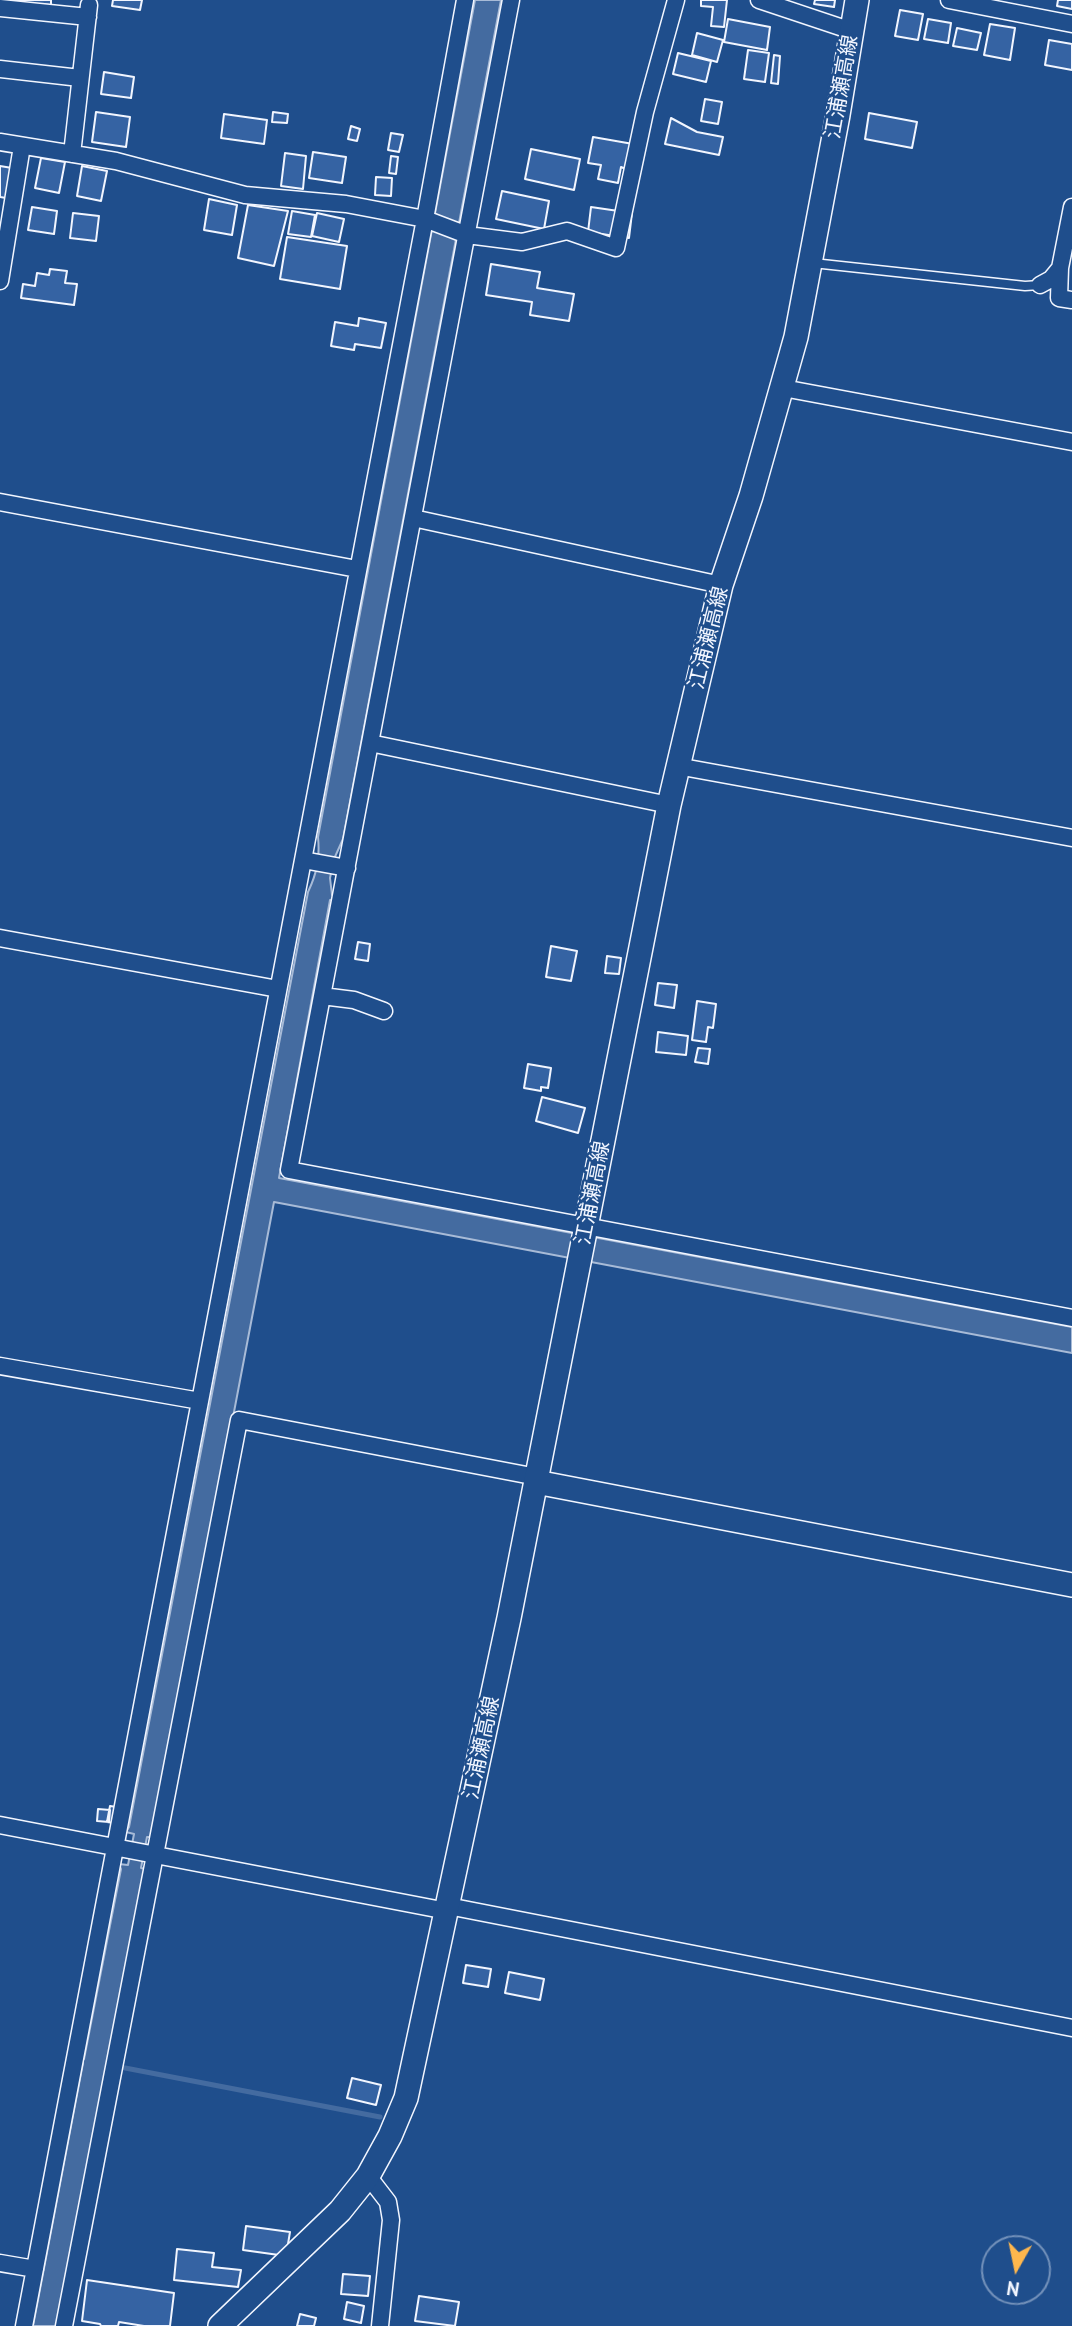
<!DOCTYPE html>
<html>
<head>
<meta charset="utf-8">
<style>
	body { margin:0 }
	#map { position:relative; width:1072px; height:2326px; overflow:hidden; background:#1f4e8c; font-family:"PT Sans",sans-serif }
	canvas { display:block }
	.north { position:absolute; left:981px; top:2235px; width:70px; height:70px; box-sizing:border-box; background:#1f4e8c; border:2px solid #7391ba; border-radius:50%; rotate:189deg; font-size:19px; font-weight:700; line-height:28px; text-align:center; color:#f2f6ff }
	.north::after { content:''; display:block; margin:auto; width:24px; height:32px; background:#ffb74d; clip-path:polygon(50% 0,100% 100%,50% 72%,0 100%) }
</style>
</head>
<body>
<div id="map">
<canvas width="1072" height="2326"></canvas>
<div class="north">N</div>
</div>
<script>
const ctx = document.querySelector('canvas').getContext('2d');
ctx.lineJoin = 'round';
function paint(path, color) { ctx.fillStyle = color; ctx.fill(path, 'evenodd'); }
function stroke(path, color, width, dash) { ctx.strokeStyle = color; ctx.lineWidth = width; ctx.lineCap = dash ? 'butt' : 'round'; ctx.setLineDash(dash || []); ctx.stroke(path); }
function label(font, color, halo, rows, align = 'center') {
  ctx.font = font + ' "PT Sans","Noto Sans JP",sans-serif'; ctx.lineWidth = 5; ctx.setLineDash([]); ctx.textBaseline = 'middle'; ctx.strokeStyle = halo; ctx.fillStyle = color; for (const [text, x, y, turn = 0] of rows) {
    ctx.save(); ctx.translate(x, y); ctx.rotate((+turn || 0) * Math.PI / 180); ctx.textAlign = isNaN(turn) ? turn : align; if (halo) ctx.strokeText(text, 0, 0); ctx.fillText(text, 0, 0); ctx.restore();
  }
}
const water = new Path2D(`
	M475,0H501L343,839L334,859L330,878L332,895L335,896L334,900H330L279,1178L1072,1327V1353L274,1202L153,1837H147L141,1868L146,1869L57,2326H33L83,2063L82,2059H84L121,1869L119,1864L128,1865L134,1834L126,1832L129,1827L308,892C317,873 320,858 318,837Z`);
paint(water, '#446ba0');
stroke(water, '#a8bbd7', 2);
stroke(new Path2D(`
	M120,2067L380,2117`), '#446ba0', 5);
const building = new Path2D(`
	M0,0H51V5L0,2Z
	M113,0H142L140,10L112,6Z
	M701,0H727L724,27L711,26L713,7L701,6Z
	M815,0H835L834,7L814,4Z
	M1058,0H1072V9L1057,6Z
	M900,10L923,14L918,40L895,36Z
	M728,19L770,27L767,50L724,42Z
	M928,19L951,23L948,43L924,39Z
	M990,24L1015,28L1010,60L984,55Z
	M957,28L981,33L977,50L953,46Z
	M697,33L723,40L717,62L692,55Z
	M1049,40L1072,44V70L1045,65Z
	M748,50L769,53L765,82L744,79Z
	M678,53L711,61L706,82L673,74Z
	M774,55L780,56L778,84L771,83Z
	M104,72L134,77L131,98L101,94Z
	M705,99L722,102L718,124L701,121Z
	M96,112L130,117L126,147L92,142Z
	M273,112L288,114L287,123L272,122Z
	M869,113L917,122L912,148L865,139Z
	M224,114L267,120L264,144L221,138Z
	M671,118L697,132L723,137L719,155L665,144Z
	M351,126L360,129L357,141L348,139Z
	M391,133L403,135L399,152L388,150Z
	M593,137L633,144L628,170L621,167L618,183L598,179L601,165L588,163Z
	M531,149L580,159L574,190L525,179Z
	M313,152L346,157L342,183L309,178Z
	M285,153L306,156L303,189L281,186Z
	M391,156L398,157L396,174L389,173Z
	M41,158L65,162L59,193L35,188Z
	M0,166L18,169L12,199L0,197Z
	M82,166L107,171L101,201L77,196Z
	M376,177L392,178L391,196L375,195Z
	M502,191L549,201L544,229L496,219Z
	M209,199L237,205L232,235L204,230Z
	M248,205L288,211L274,266L238,258Z
	M32,207L57,211L54,234L28,230Z
	M591,207L632,213L629,238L588,232Z
	M292,211L315,215L311,237L288,234Z
	M73,213L99,216L96,241L70,238Z
	M317,213L344,219L339,242L312,236Z
	M287,237L347,246L340,289L280,279Z
	M491,264L540,272L537,288L574,294L569,321L530,315L532,302L486,295Z
	M50,269L67,271L65,283L77,284L74,305L21,298L23,284L35,286L37,273L49,275Z
	M359,318L386,323L381,348L355,344L354,350L331,346L335,322L358,326Z
	M358,942L370,944L368,961L355,959Z
	M551,946L577,951L571,981L546,977Z
	M607,956L621,958L619,974L605,973Z
	M658,983L677,985L674,1008L655,1005Z
	M697,1001L716,1004L713,1028L708,1027L706,1042L692,1040Z
	M658,1032L688,1036L686,1055L656,1052Z
	M698,1048L710,1049L708,1064L695,1062Z
	M528,1064L551,1068L548,1088L541,1087V1091L524,1088Z
	M542,1097L585,1108L578,1133L536,1121Z
	M110,1806L123,1808L120,1824L107,1822Z
	M98,1809L110,1810L109,1822L97,1821Z
	M466,1965L491,1969L488,1987L463,1983Z
	M509,1972L544,1979L540,2000L505,1993Z
	M352,2078L381,2085L376,2105L347,2098Z
	M246,2226L290,2232L286,2256L243,2250Z
	M177,2249L214,2253L212,2267L241,2270L238,2287L174,2280Z
	M343,2274L370,2276L368,2296L341,2294Z
	M87,2280L174,2293L170,2326H144L119,2322L118,2326H101L100,2324L82,2321Z
	M419,2296L459,2302L455,2326L415,2321Z
	M347,2302L364,2306L361,2323L344,2319Z
	M300,2314L316,2318L314,2326H297Z`);
paint(building, '#3563a3');
stroke(building, '#f2f6ff', 2);
const lane = new Path2D(`
	M813,263L1025,286L1040,285`);
const street = new Path2D(`
	M511,0L289,1170L1072,1318
	M759,0L852,31
	M949,0L1072,24
	M0,8L88,17
	M0,69L80,78
	M0,142L116,161L245,195L346,204L425,219L465,0
	M72,154L89,5
	M1060,268L1059,298L1072,300
	M0,281L22,146
	M1040,285L1051,279L1060,268L1072,207
	M783,388L1072,442
	M0,502L357,569
	M413,518L721,585
	M370,743L669,805
	M677,766L1072,838
	M303,860L347,868
	M0,938L278,989
	M322,996L354,1000L384,1011
	M0,1366L200,1401
	M0,1825L447,1911
	M448,1906L1072,2028
	M368,2176L388,2202L391,2220L380,2326
	M0,2263L35,2269
	M24,2326L425,219L467,235L522,242L567,231L616,248L645,112L676,0
	M64,2326L239,1420L537,1477`);
const secondary = new Path2D(`
	M536,1482L1072,1585
	M220,2326L340,2211L368,2176L390,2136L406,2098L509,1618L669,805L721,585L751,496L796,337L838,115L857,0`);
stroke(lane, '#f2f6ff', 11);
stroke(street, '#f2f6ff', 19);
stroke(secondary, '#f2f6ff', 26);
stroke(lane, '#1f4e8c', 8);
stroke(street, '#1f4e8c', 16);
stroke(secondary, '#1f4e8c', 23);
label('21px', '#f2f6ff', '#1f4e8c', [
	["江浦瀬高線",842,87,-80],
	["江浦瀬高線",709,638,-76],
	["江浦瀬高線",593,1193,-79],
	["江浦瀬高線",482,1748,-78]
]);
</script>
</body>
</html>
